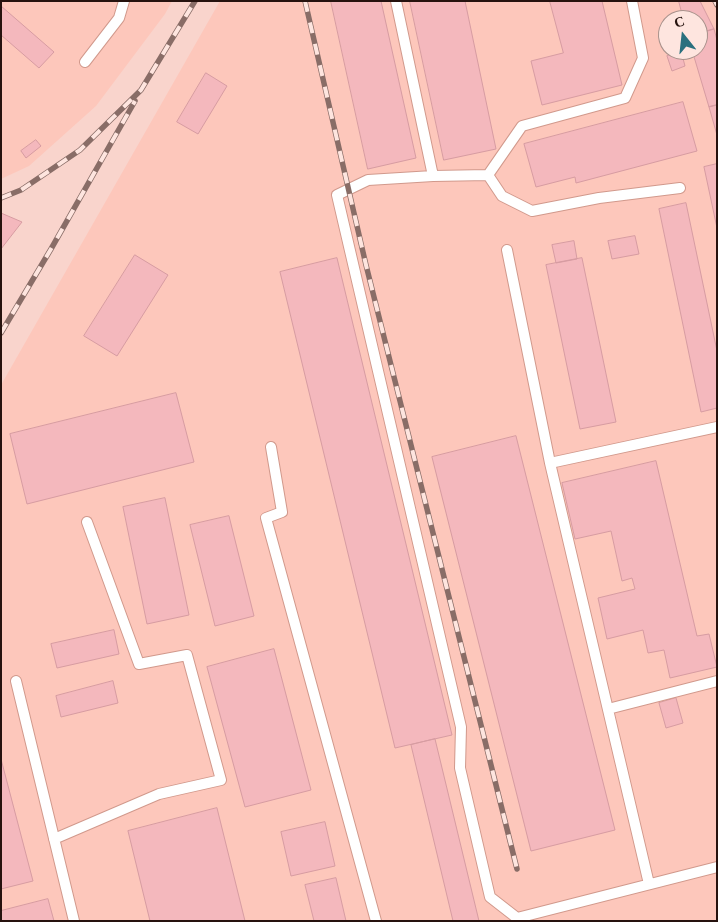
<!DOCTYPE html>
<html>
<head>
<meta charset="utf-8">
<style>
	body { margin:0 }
	#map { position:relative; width:718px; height:922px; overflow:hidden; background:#f9d4cc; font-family:"Libre Baskerville",serif }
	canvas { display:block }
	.frame { position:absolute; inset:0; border:2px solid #26120e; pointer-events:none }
	.north { position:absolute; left:658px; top:10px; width:50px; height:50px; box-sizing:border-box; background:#fee5df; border:1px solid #a8918b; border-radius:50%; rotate:344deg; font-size:14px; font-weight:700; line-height:20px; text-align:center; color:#26120e }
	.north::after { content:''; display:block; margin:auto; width:18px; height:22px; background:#2a707e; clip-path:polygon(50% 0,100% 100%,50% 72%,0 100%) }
</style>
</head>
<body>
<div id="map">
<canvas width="718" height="922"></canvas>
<div class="frame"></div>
<div class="north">С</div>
</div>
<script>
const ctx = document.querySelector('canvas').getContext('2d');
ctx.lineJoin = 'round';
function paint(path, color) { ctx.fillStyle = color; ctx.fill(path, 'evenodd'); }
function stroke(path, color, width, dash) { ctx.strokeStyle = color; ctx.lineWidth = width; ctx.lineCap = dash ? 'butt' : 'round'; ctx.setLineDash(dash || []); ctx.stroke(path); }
paint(new Path2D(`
	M1,1H172L165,14L96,106L29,166L1,179Z
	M220,1H717V921H1V385ZM668,20H698V50H668Z`), '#fdc7bb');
const building = new Path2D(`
	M331,1H381L416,158L368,169Z
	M410,1H465L496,149L444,160Z
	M550,1H602L622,85L542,105L531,61L563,53Z
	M679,1H700L714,29L698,34V20H684Z
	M1,6L54,52L39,68L1,35Z
	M714,29L717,40V105L709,107L692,50H698V34Z
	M681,51L685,66L672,71L667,56Z
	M206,73L227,86L198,134L177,122Z
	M683,102L697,151L576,183L575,177L536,187L524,144Z
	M717,105V135L709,107Z
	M36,140L41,146L26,158L21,151Z
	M717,164V228L704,167Z
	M686,203L717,351V408L701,412L659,209Z
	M1,213L22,222L1,249Z
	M635,236L639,254L612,259L608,241Z
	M574,241L577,259L556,263L552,245Z
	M135,255L168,275L117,356L84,336Z
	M337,258L452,735L395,748L280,272Z
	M582,258L616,422L580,429L546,265Z
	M176,393L194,462L27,504L10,434Z
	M516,436L615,830L531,851L432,457Z
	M656,461L697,636L709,634L717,667L670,678L664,650L648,653L643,630L607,639L598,598L635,589L632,578L622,581L611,531L575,539L562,483Z
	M165,498L189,615L147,624L123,507Z
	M229,516L254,616L215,626L190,525Z
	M114,630L119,654L57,668L51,644Z
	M274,649L311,790L245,807L207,667Z
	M113,681L118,703L61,717L56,696Z
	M676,698L683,723L666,728L659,703Z
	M435,739L479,921H453L411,745Z
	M1,759L33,881L1,889Z
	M217,808L245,921H150L128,831Z
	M325,822L335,866L291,876L281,832Z
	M336,878L346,921H314L305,885Z
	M48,899L54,921H1V911Z`);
paint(building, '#f4b8bd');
stroke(building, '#d79ca2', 1);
const lane = new Path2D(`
	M396,1L433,176
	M85,62L119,18L124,1
	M488,175L522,126L625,98L643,58L632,1
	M680,188L599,198L532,211L502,196L488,175L433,176L368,180L337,195L461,727L460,768L490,897L517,918L717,867
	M507,250L550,463L649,884
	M271,447L282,512L266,518L376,921
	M550,463L717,427
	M16,681L74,921
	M608,709L717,681
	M54,839L159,794L221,780L187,655L139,664L87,522`);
stroke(lane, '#d1998c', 12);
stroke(lane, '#fff', 10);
const rail = new Path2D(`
	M305,1L366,265L517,869
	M715,1L717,5
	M1,198L21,190L80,150L141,90L195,1
	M1,333L51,249L135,101`);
stroke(rail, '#896d67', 5.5);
stroke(rail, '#fee5df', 4, [11]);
</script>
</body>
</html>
